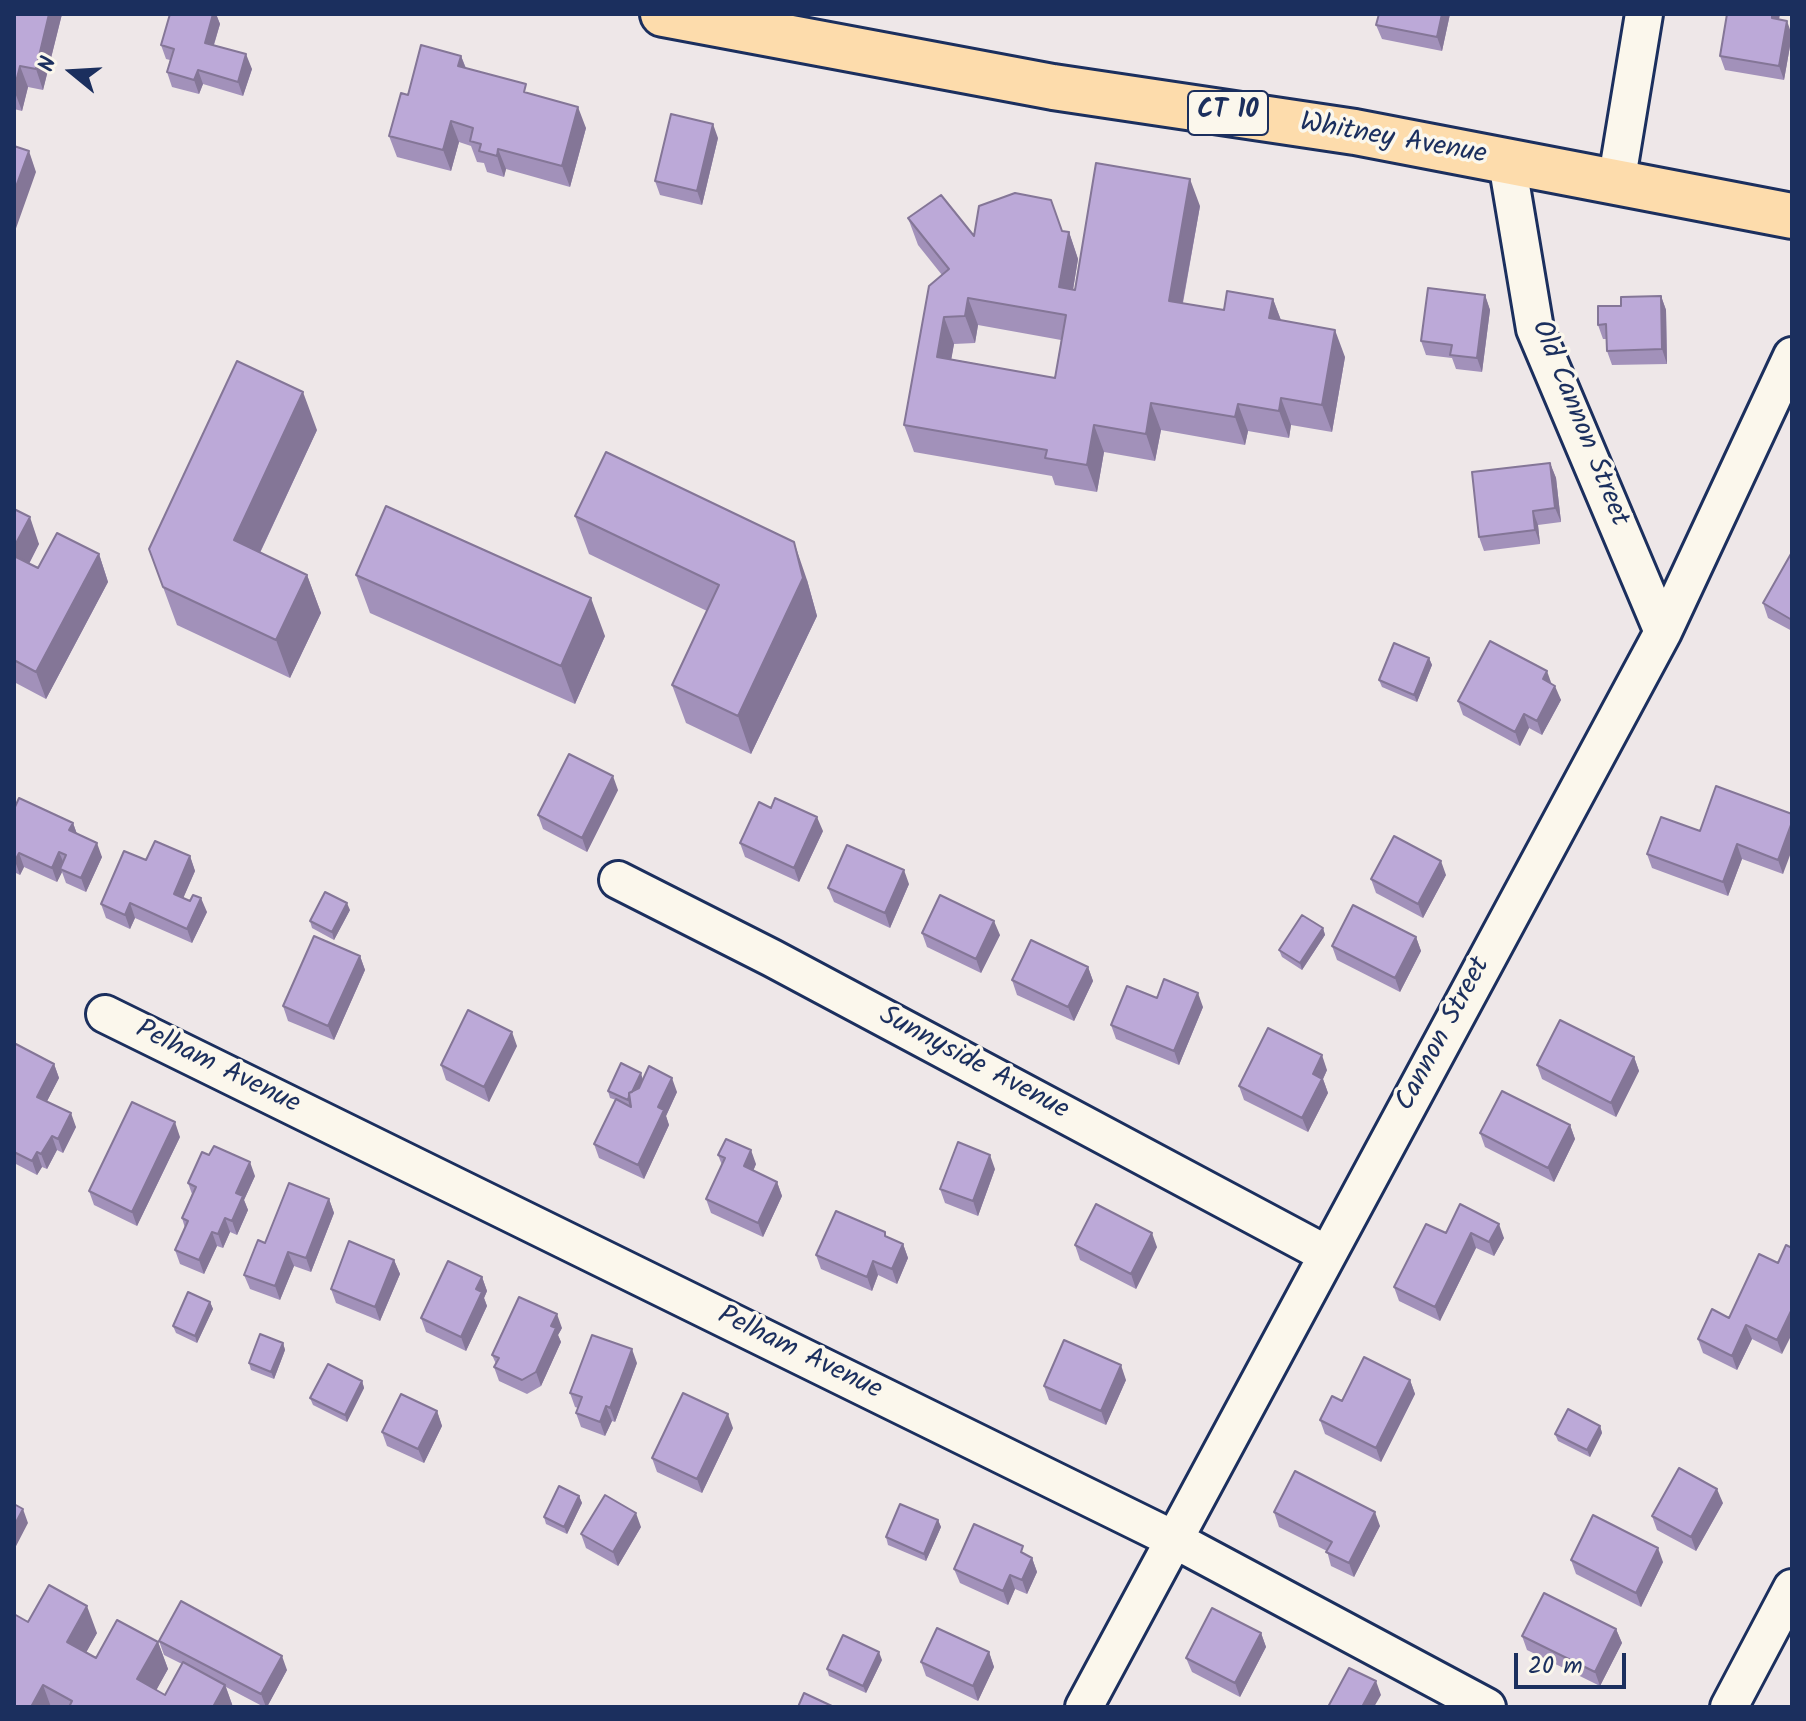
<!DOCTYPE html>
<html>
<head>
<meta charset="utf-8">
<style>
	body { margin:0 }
	#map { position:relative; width:1806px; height:1721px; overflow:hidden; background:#eee7e8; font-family:Kalam,sans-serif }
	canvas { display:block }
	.frame { position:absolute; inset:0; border:16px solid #1b2f5e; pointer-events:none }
	.north { position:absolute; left:32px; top:32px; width:80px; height:80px; -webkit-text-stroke:6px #fbf7ec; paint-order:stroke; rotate:288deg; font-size:22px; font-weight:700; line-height:32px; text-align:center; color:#1b2f5e }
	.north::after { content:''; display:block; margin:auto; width:28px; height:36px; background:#1b2f5e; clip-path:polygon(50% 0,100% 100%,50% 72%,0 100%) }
	.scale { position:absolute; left:1514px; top:1653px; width:112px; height:36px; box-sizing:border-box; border:4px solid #1b2f5e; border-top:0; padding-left:10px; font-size:24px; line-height:28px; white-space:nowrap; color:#1b2f5e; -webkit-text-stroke:6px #fbf7ec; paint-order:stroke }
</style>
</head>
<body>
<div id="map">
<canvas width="1806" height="1721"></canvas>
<div class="frame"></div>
<div class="north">N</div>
<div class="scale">20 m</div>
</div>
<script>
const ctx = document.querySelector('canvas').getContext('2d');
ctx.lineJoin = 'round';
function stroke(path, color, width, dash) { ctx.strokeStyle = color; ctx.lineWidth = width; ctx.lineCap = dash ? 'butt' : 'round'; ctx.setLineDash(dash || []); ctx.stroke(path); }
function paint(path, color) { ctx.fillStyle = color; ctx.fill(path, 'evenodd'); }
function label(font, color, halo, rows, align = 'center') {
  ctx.font = font + ' Kalam,sans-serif'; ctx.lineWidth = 7; ctx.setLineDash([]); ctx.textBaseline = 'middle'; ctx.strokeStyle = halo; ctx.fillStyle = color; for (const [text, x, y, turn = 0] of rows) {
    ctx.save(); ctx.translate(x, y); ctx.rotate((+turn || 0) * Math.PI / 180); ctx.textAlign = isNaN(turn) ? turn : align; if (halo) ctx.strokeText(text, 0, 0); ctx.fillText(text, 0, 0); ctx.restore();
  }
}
const street = new Path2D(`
	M1507,162L1535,329L1663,632
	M1616,184L1644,14
	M618,880L772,958L1326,1254
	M105,1014L1175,1540L1487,1707
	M1084,1707L1663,632L1792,356
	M1729,1707L1792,1588`);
const primary = new Path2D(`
	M663,14L1053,87L1355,132L1792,216`);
stroke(street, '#1b2f5e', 42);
stroke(primary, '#1b2f5e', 50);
stroke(street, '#fbf7ec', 36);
stroke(primary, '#fddcac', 44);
paint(new Path2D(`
	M14,14H62L43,90L28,87L22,111L14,109Z
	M170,14H216L220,24L214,45L252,69L243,96L203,84L199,94L172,87L167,72L170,60L166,59L161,45Z
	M1379,14H1450L1442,51L1382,39L1376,25Z
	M1779,19L1792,35L1784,80L1725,70L1720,56Z
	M461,56L466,68L530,94L586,128L570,187L506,169L504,177L487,172L484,163L477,162L471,146L459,142L451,171L397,157L389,136L408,95Z
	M718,138L702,205L660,195L655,181Z
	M1200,206L1183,303L1224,310L1273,299L1281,320L1345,357L1332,432L1291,425L1289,438L1248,431L1245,445L1161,430L1155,461L1104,452L1097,492L1055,485L1052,476L914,452L904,425L942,275L918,245L908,218L974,236L1063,231L1069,232L1078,259L1073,290H1075ZM978,325L1061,340L1055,378L951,359L954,344L975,343Z
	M1485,295L1490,310L1482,372L1456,369L1452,358L1426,355L1421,341Z
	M1661,296L1666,310L1667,364L1612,365L1607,351L1606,339H1603L1598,325L1621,306Z
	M317,430L260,553L307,575L321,613L290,678L177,625L149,549Z
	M1550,463L1556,478L1561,522L1538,525L1540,544L1484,551L1479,537Z
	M14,509L39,544L29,564L38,568L99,554L108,582L46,699L14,682Z
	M575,516L807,580L817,616L751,754L686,723L672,685L707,611L589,554Z
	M1792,552V631L1768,618L1763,603Z
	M356,575L605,636L575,704L370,613Z
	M1429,658L1432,665L1417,702L1382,687L1379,680Z
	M1552,684L1561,700L1542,735L1529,728L1520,746L1463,715L1458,701Z
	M618,790L587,852L543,829L538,815Z
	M14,809L73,823L77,834L102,857L86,892L66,883L62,872L57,882L24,867L20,875L14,872Z
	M1792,814L1783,874L1742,859L1728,896L1652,868L1647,854L1700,831Z
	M823,831L799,882L745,857L740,843Z
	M190,856L195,871L183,898L207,912L192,943L135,918L130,929L106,918L101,904L146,860Z
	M1446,875L1423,918L1376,893L1371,879Z
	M909,884L890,928L834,902L828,888Z
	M350,910L334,940L312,928L310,921Z
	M1323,928L1325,935L1302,970L1282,957L1279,950Z
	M922,933L1000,935L981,973L927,947Z
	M1416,937L1421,951L1400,992L1337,960L1332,946Z
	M360,956L365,970L334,1040L288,1021L283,1006Z
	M1088,967L1093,981L1074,1021L1017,995L1012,980Z
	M1157,998L1203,1007L1179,1065L1116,1039L1111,1025Z
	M14,1043L54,1064L59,1078L47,1101L76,1127L63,1153L57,1150L47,1169L42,1167L37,1175L14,1163Z
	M517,1046L489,1102L446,1080L441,1065Z
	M1634,1057L1639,1071L1616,1117L1542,1079L1537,1065Z
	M1327,1070L1323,1079L1328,1093L1308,1132L1244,1100L1239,1086Z
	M643,1079L677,1092L666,1116L669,1125L644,1179L599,1158L594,1144L616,1100L610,1098L608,1091Z
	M1570,1125L1575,1139L1554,1182L1485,1147L1480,1133Z
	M180,1137L137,1226L94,1205L89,1191Z
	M718,1155L756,1164L753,1171L777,1182L782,1196L763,1237L711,1213L706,1199L722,1165Z
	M995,1169L978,1216L945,1203L940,1189Z
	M255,1176L244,1200L248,1210L237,1235L230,1232L223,1248L217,1246L204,1274L180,1264L175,1250L185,1228L182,1218L192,1194L188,1183Z
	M329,1199L334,1213L311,1272L294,1266L280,1300L250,1289L244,1275L265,1243Z
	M1460,1204L1504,1238L1494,1256L1476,1248L1440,1321L1399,1301L1394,1287L1446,1233Z
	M887,1237L903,1244L908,1258L897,1284L878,1275L872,1291L821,1269L816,1255Z
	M1075,1245L1157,1247L1136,1289L1080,1260Z
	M1759,1254L1782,1354L1752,1339L1737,1370L1703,1353L1698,1339L1729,1318Z
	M394,1260L400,1274L380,1321L336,1303L331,1289Z
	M482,1277L487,1291L484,1298L487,1306L466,1351L426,1332L421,1318Z
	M210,1302L213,1309L197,1343L176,1333L173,1326Z
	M562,1328L558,1335L561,1342L541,1386L527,1394L499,1381L494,1367L496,1364L492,1355Z
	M283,1343L285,1350L274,1379L251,1370L249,1363Z
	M637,1363L615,1422L612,1421L605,1436L581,1427L576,1413L578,1408L575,1407L570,1393Z
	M1126,1380L1106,1425L1049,1400L1044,1386Z
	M1410,1380L1415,1394L1381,1462L1325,1434L1320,1420L1342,1401Z
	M362,1381L364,1388L347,1422L313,1405L310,1398Z
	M437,1411L442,1426L424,1463L387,1446L382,1432Z
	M1600,1426L1602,1433L1590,1457L1558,1441L1555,1434Z
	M733,1428L702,1493L657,1472L652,1458Z
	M579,1496L582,1503L567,1534L546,1524L544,1517Z
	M1723,1503L1696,1551L1657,1530L1652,1516Z
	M1274,1512L1380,1526L1354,1577L1331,1566L1327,1551L1279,1527Z
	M938,1520L941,1527L926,1561L888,1545L886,1537Z
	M641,1527L618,1566L586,1548L581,1534Z
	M1027,1555L1032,1558L1037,1572L1027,1594L1015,1589L1008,1605L960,1583L954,1569Z
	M1571,1560L1663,1562L1641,1607L1576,1574Z
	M28,1622L97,1633L86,1652L96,1658L158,1642L168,1669L156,1690L165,1695L182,1664L164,1655L159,1641L287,1670L267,1707H264L226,1687L233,1707H14Z
	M1616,1629L1622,1643L1600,1686L1527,1650L1522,1636Z
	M1261,1633L1266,1647L1240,1697L1192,1672L1186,1658Z
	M989,1652L994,1667L978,1701L926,1676L921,1662Z
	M882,1660L866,1693L829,1676L827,1669Z`), '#a291ba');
paint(new Path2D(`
	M49,14H62L43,90L36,69Z
	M213,14H216L220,24L210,57L205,43Z
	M1442,14H1450L1442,51L1437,37Z
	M1772,14H1780L1777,32L1772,18Z
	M1787,21L1792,35L1784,80L1779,66Z
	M246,54L252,69L243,96L238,82Z
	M461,56L469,77L458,66Z
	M20,66L28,87L22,111L14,90Z
	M198,70L203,84L199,94L194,80Z
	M578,107L586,128L570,187L562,166Z
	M451,121L459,142L451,171L443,150Z
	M713,124L718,138L702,205L697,191Z
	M498,149L506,169L504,177L497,156Z
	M29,151L36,172L14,234V192Z
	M1190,179L1200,206L1178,328L1169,301Z
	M1069,232L1078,259L1069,314L1059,287Z
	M1485,295L1490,310L1482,372L1477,358Z
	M1661,296L1666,310L1667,364L1662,349Z
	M968,298L978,325L975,343L965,316Z
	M1273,299L1283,326L1269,318Z
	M944,317L954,344L947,384L937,357Z
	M1335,330L1345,357L1332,432L1322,405Z
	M303,392L317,430L248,578L234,540Z
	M1281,398L1291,425L1289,438L1279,411Z
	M1151,403L1161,430L1155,461L1146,434Z
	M1238,404L1248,431L1245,445L1235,417Z
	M1094,425L1104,452L1097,492L1087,465Z
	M1550,463L1556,478L1561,522L1555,508Z
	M1533,511L1538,525L1540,544L1535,530Z
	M30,517L39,544L20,581L14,563V547Z
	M794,542L807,580L817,616L751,754L738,716Z
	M99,554L108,582L46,699L36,672Z
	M307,575L321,613L290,678L276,640Z
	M591,598L605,636L575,704L561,666Z
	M1429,658L1432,665L1417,702L1414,695Z
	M1547,671L1552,685L1543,679Z
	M1555,686L1561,700L1542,735L1537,721Z
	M1524,714L1529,728L1520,746L1515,732Z
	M613,776L618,790L587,852L582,838Z
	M817,817L823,831L799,882L794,868Z
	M1792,822V850L1783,874L1778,860Z
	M73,823L78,837L69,830Z
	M97,843L102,857L86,892L81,878Z
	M1737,844L1742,859L1728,896L1723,882Z
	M59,852L65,866L60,869L62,872L57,882L52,868Z
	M19,853L24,867L20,875L15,861Z
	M190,856L195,871L179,908L174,894Z
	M1441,861L1446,875L1423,918L1418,904Z
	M904,870L909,884L890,928L885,913Z
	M201,898L207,912L192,943L187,929Z
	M130,903L135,918L130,929L125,915Z
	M347,903L350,910L334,940L332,932Z
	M994,921L1000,935L981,973L976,959Z
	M1323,928L1325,935L1302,970L1300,963Z
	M1416,937L1421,951L1400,992L1395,978Z
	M360,956L365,970L334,1040L328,1026Z
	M1088,967L1093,981L1074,1021L1068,1007Z
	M1198,993L1203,1007L1179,1065L1174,1051Z
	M512,1032L517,1046L489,1102L484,1087Z
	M1322,1055L1327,1070L1323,1079L1328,1093L1308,1132L1302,1118L1313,1074Z
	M1634,1057L1639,1071L1616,1117L1611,1103Z
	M54,1064L59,1078L42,1111L37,1097Z
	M641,1073L643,1080L630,1107L628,1100Z
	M672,1078L677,1092L666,1116L669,1125L644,1179L638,1165L658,1107Z
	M71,1113L76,1127L63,1153L58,1139Z
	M175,1122L180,1137L137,1226L132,1212Z
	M1570,1125L1575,1139L1554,1182L1548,1168Z
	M52,1136L57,1150L47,1169L41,1154Z
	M751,1150L756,1164L749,1181L744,1166Z
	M37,1152L42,1167L37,1175L32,1161Z
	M990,1155L995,1169L978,1216L973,1201Z
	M250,1162L255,1176L244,1200L248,1210L237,1235L232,1221L236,1193Z
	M777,1182L782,1196L763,1237L758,1223Z
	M329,1199L334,1213L311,1272L306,1258Z
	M225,1218L230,1232L223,1248L218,1234Z
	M1499,1224L1504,1238L1494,1256L1489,1242Z
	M212,1232L217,1246L204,1274L199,1260Z
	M1152,1233L1157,1247L1136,1289L1131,1274Z
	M1471,1233L1476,1248L1440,1321L1435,1307Z
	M903,1244L908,1258L897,1284L892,1269Z
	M288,1252L294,1266L280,1300L275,1286Z
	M394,1260L400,1274L380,1321L375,1307Z
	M873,1261L878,1275L872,1291L867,1277Z
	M482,1277L487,1291L484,1298L487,1306L466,1351L461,1337L476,1289Z
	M210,1302L213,1309L197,1343L195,1336Z
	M1792,1309V1334L1782,1354L1777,1340Z
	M557,1314L562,1328L558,1335L561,1342L541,1386L536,1372L551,1326Z
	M1746,1325L1752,1339L1737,1370L1732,1356Z
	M283,1343L285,1350L274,1379L271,1372Z
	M632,1349L637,1363L615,1422L610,1408Z
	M1121,1365L1126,1380L1106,1425L1101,1411Z
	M1410,1380L1415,1394L1381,1462L1376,1448Z
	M362,1381L364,1388L347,1422L345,1415Z
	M606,1406L612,1421L605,1436L600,1422Z
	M437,1411L442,1426L424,1463L418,1449Z
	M728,1414L733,1428L702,1493L697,1479Z
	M1600,1426L1602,1433L1590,1457L1587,1450Z
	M1717,1489L1723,1503L1696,1551L1691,1537Z
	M579,1496L582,1503L567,1534L564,1527Z
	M23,1509L28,1523L14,1550V1526Z
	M1375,1512L1380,1526L1354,1577L1349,1563Z
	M636,1513L641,1527L618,1566L613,1552Z
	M938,1520L941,1527L926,1561L924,1554Z
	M1658,1548L1663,1562L1641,1607L1636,1593Z
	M1032,1558L1037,1572L1027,1594L1022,1580Z
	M1010,1575L1015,1589L1008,1605L1003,1591Z
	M87,1606L97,1633L77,1669L67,1642Z
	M1616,1629L1622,1643L1600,1686L1595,1672Z
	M1261,1633L1266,1647L1240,1697L1235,1683Z
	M158,1642L168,1669L147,1707L137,1679Z
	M879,1652L882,1660L866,1693L863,1686Z
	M989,1652L994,1667L978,1701L973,1686Z
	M282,1656L287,1670L267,1707H266L261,1694Z
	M1376,1681L1381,1695L1374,1707H1362Z
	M43,1685L51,1707H31Z
	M225,1685L233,1707H213Z`), '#847697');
const building = new Path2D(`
	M14,14H49L36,69L20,66L14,90Z
	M170,14H213L205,43L246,54L238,82L198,70L194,80L167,72L174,49L161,45Z
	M1379,14H1442L1437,37L1376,25Z
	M1727,14H1772V18L1787,21L1779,66L1720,56Z
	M421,45L461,56L458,66L526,84L524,92L578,107L562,166L498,149L497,156L479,151L481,144L470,141L473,128L451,121L443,150L389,136L401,93L408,95Z
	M671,114L713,124L697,191L655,181Z
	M14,146L29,151L14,192Z
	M1096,163L1190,179L1169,301L1224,310L1227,291L1273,299L1269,318L1335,330L1322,405L1281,398L1279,411L1238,404L1235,417L1151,403L1146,434L1094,425L1087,465L1045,458L1047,450L904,425L929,286L949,269L908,218L941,195L974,236L979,206L1015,193L1051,200L1062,231L1069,232L1059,287L1075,290ZM968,298L1066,315L1055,378L937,357L944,317L965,316Z
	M1428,288L1485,295L1477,358L1450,355L1452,345L1421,341Z
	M1661,296L1662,349L1607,351L1606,324L1598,325V306H1621V297Z
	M237,361L303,392L234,540L307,575L276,640L163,587L149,549Z
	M606,452L794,542L803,578L738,716L672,685L719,585L575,516Z
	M1550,463L1555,508L1533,511L1535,530L1479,537L1472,472Z
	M386,506L591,598L561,666L356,575Z
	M14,509L30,517L14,547Z
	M57,533L99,554L36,672L14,660V556L38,568Z
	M1792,552V620L1763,603Z
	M1490,641L1547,671L1543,679L1555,686L1537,721L1524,714L1515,732L1458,701Z
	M1394,643L1429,658L1414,695L1379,680Z
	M569,754L613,776L582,838L538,815Z
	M1716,786L1792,814V822L1778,860L1737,844L1723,882L1647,854L1661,817L1700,831Z
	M19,798L73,823L69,830L97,843L81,878L60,869L66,855L59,852L52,868L19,853L15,861L14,860V809Z
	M775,798L817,817L794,868L740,843L759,802L771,808Z
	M1394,836L1441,861L1418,904L1371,879Z
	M155,841L190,856L174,894L190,901L193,895L201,898L187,929L130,903L125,915L101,904L124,851L146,860Z
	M847,845L904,870L885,913L828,888Z
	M325,892L347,903L332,932L310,921Z
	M940,895L994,921L976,959L922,933Z
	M1353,905L1416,937L1395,978L1332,946Z
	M1302,915L1323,928L1300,963L1279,950Z
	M314,936L360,956L328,1026L283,1006Z
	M1031,940L1088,967L1068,1007L1012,980Z
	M1164,979L1198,993L1174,1051L1111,1025L1127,986L1157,998Z
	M468,1010L512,1032L484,1087L441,1065Z
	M1560,1020L1634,1057L1611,1103L1537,1065Z
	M1268,1028L1322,1055L1313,1074L1322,1079L1302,1118L1239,1086Z
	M14,1043L54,1064L37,1097L71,1113L58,1139L52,1136L41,1154L37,1152L32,1161L14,1152Z
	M621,1063L641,1073L632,1092L629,1093V1096L628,1100L608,1091Z
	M649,1066L672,1078L658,1107L664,1110L638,1165L594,1144L616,1099L631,1107L629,1093L639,1088Z
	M1502,1091L1570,1125L1548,1168L1480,1133Z
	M132,1102L175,1122L132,1212L89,1191Z
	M726,1139L751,1150L744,1166L777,1182L758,1223L706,1199L725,1158L718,1155Z
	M958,1142L990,1155L973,1201L940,1189Z
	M214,1146L250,1162L236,1193L243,1196L232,1221L225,1218L218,1234L212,1232L199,1260L175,1250L188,1221L182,1218L196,1187L188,1183L202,1152L209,1155Z
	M289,1183L329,1199L306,1258L288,1252L275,1286L244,1275L258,1240L265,1243Z
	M1096,1204L1152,1233L1131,1274L1075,1245Z
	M1460,1204L1499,1224L1489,1242L1471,1233L1435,1307L1394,1287L1426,1224L1446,1233Z
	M836,1211L885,1232V1236L903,1244L892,1269L873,1261L867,1277L816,1255Z
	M349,1241L394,1260L375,1307L331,1289Z
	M1786,1245L1792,1248V1309L1777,1340L1746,1325L1732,1356L1698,1339L1712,1309L1729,1318L1759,1254L1778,1263Z
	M448,1261L482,1277L476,1289L482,1292L461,1337L421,1318Z
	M188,1292L210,1302L195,1336L173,1326Z
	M519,1297L557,1314L551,1326L556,1328L536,1372L522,1380L494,1367L499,1358L492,1355Z
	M260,1334L283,1343L271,1372L249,1363Z
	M592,1335L632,1349L610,1408L606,1406L600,1422L576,1413L582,1397L570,1393Z
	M1064,1340L1121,1365L1101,1411L1044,1386Z
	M1364,1357L1410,1380L1376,1448L1320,1420L1332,1396L1342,1401Z
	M328,1364L362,1381L345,1415L310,1398Z
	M683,1393L728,1414L697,1479L652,1458Z
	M401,1394L437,1411L418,1449L382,1432Z
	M1568,1409L1600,1426L1587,1450L1555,1434Z
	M1679,1468L1717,1489L1691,1537L1652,1516Z
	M1295,1471L1375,1512L1349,1563L1326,1552L1332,1542L1274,1512Z
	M559,1486L579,1496L564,1527L544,1517Z
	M605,1495L636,1513L613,1552L581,1534Z
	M14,1504L23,1509L14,1526Z
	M900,1504L938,1520L924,1554L886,1537Z
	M1593,1515L1658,1548L1636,1593L1571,1560Z
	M974,1524L1023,1546L1021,1552L1032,1558L1022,1580L1010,1575L1003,1591L954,1569Z
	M49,1585L87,1606L67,1642L96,1658L117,1620L158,1642L137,1679L165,1695L183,1662L225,1685L213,1707H69L72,1701L43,1685L31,1707H14V1614L28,1622Z
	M1544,1593L1616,1629L1595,1672L1522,1636Z
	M181,1601L282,1656L261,1694L159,1641Z
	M1212,1608L1261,1633L1235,1683L1186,1658Z
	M937,1628L989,1652L973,1686L921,1662Z
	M843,1635L879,1652L863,1686L827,1669Z
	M1349,1668L1376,1681L1362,1707H1328Z
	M804,1693L834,1707H798Z`);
paint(building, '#bca9d8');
stroke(building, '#847697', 2);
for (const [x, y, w] of [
	[1228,113,80]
]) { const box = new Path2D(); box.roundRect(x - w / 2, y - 22, w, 44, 6); ctx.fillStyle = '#fbf7ec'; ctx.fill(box); stroke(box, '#1b2f5e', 2); }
label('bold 26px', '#1b2f5e', null, [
	["CT 10",1228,113]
]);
label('28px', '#1b2f5e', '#fbf7ec', [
	["Whitney Avenue",1393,141,10],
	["Old Cannon Street",1578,424,68],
	["Cannon Street",1445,1035,-62],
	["Sunnyside Avenue",973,1065,28],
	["Pelham Avenue",217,1069,26],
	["Pelham Avenue",799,1355,26]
]);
</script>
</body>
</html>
